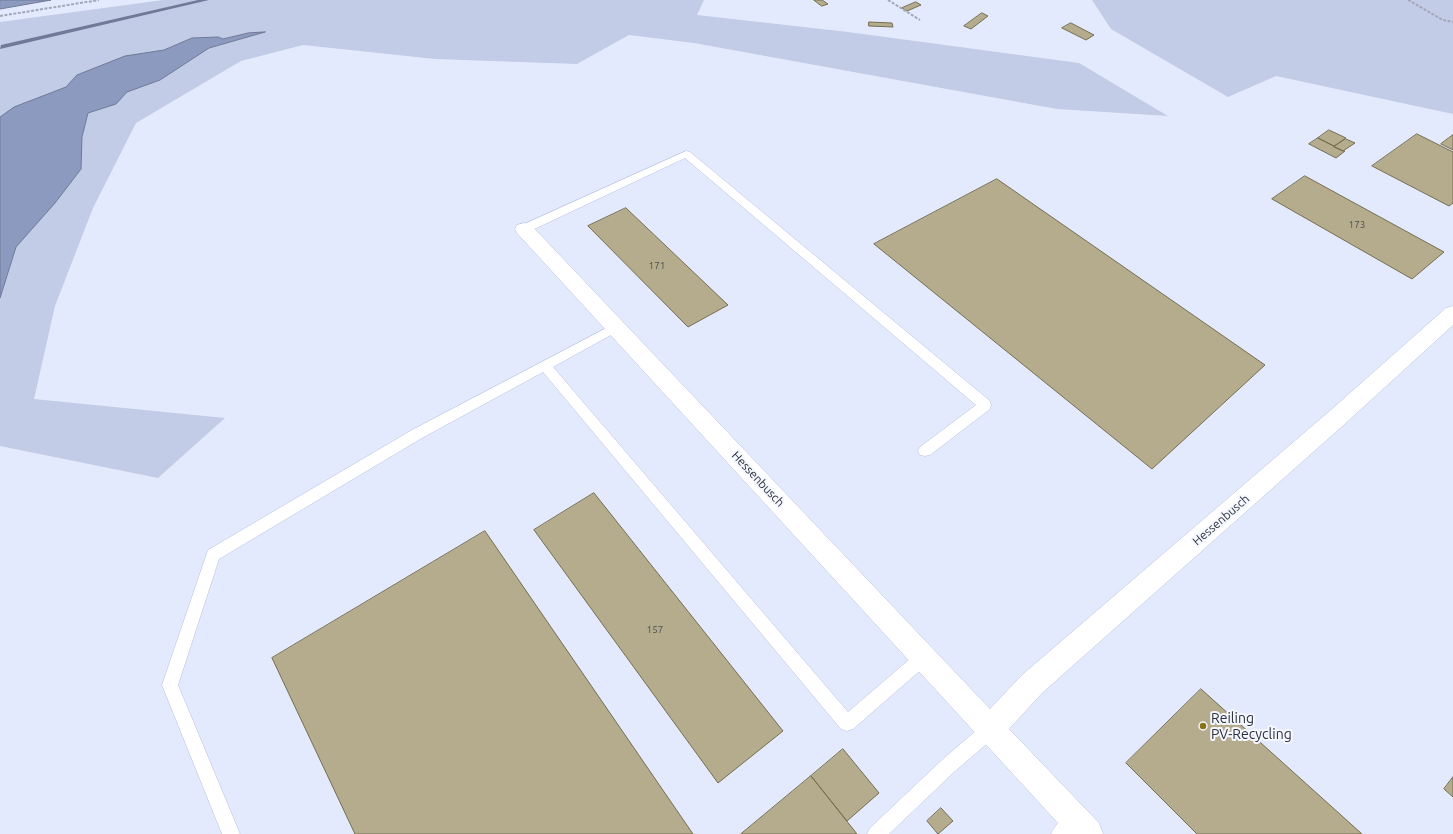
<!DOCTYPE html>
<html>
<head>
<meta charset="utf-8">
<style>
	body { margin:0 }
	canvas { display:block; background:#e3eafd }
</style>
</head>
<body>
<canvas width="1453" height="834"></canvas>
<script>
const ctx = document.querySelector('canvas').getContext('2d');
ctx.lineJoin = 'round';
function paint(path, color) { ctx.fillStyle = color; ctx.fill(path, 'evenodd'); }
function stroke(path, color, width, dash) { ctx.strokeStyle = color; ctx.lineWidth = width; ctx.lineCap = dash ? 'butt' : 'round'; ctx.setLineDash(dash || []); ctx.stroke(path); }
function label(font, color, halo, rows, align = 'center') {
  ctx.font = font + ' Ubuntu,sans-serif'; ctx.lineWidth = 4; ctx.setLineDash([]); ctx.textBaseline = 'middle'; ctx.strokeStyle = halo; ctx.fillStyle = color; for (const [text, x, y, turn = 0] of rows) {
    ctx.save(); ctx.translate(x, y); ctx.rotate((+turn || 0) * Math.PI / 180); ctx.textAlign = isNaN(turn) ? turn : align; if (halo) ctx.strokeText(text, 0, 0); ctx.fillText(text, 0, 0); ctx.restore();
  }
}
paint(new Path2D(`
	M163,0H704L697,15L848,32L1079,63L1168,116L1057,109L694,43L629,35L577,64L435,59L303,45L241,61L136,123L93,208L55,306L34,399L225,418L158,478L0,446V22Z
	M1092,0H1453V114L1276,76L1228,97L1111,29Z`), '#c3cce6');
const water = new Path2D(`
	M0,0H51L0,9Z
	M265,32L209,48L160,80L127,92L116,104L88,113L82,137L81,169L55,203L16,247L0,298V117L14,107L66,87L77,75L125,56L164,50L192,38L218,37L223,39L248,33Z`);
paint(water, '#8d9ac0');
stroke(water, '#707a98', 1);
paint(new Path2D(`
	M198,0H209L0,49L1,45Z`), '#707a98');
const building = new Path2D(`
	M814,0H822L828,4L822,6Z
	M916,2L921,5L907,11L902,8Z
	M982,13L988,16L971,29L964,26Z
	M869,22L892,23L893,27L869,26Z
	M1071,23L1094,35L1086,40L1062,28Z
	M1329,130L1346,138L1334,146L1318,138Z
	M1417,134L1453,152V203L1449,206L1372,166Z
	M1453,135V150L1441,144Z
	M1318,138L1343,151H1345L1336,158L1309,144Z
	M1346,139L1355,143L1343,151L1334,147Z
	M1305,176L1444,252L1412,279L1272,199Z
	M997,179L1265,365L1152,469L874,244Z
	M626,208L728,305L688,327L588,226Z
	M594,493L783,731L718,783L534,530Z
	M485,531L693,834H355L272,658Z
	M1201,689L1362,834H1197L1126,763Z
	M843,749L879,793L847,821L811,776Z
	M811,776L857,834H741Z
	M1453,777V797L1444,789Z
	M941,808L953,821L938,834L927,821Z`);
paint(building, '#b4ac8d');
stroke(building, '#756e50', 1);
const lane = new Path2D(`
	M686,151L690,152L990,401L991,405L990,409L930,455L925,456L920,455L918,451L920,447L976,405L685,158L528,232H520L519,229L520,226Z
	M616,323L620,324L622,327L620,330L553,367L848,712L918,652L924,649L930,652L932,657L930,662L853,729L847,731L841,729L543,372L422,438L219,559L178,685L240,834H222L162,685L208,550L412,430Z
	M991,721L997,723L999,729L997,735L954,772L889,834H867L870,828L942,760L985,723Z
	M1075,811L1081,814L1084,820L1081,826L1073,834H1051C1055,824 1065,815 1075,811Z`);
const street = new Path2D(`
	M524,223L531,225L990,709L1022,675L1332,409L1446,308L1453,306V325L1348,421L1042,693L1009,729L1099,823L1103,834H1068L517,233L515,229L517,225Z`);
stroke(lane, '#b5bfdd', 1);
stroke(street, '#b5bfdd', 1);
stroke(new Path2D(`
	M888,0L920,20
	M1408,0L1443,20L1453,22
	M0,16L99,0`), '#a3a8b9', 2, [3, 1.5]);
paint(lane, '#fff');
paint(street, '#fff');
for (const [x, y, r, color] of [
	[1203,726,4,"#887315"]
]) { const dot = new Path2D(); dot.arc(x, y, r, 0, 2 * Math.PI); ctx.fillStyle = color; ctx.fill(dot); stroke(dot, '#f5f7fe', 1.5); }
label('10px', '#4e4f50', null, [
	["173",1357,225],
	["171",657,266],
	["157",655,630]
]);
label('12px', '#2c303c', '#f5f7fe', [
	["Hessenbusch",758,479,47],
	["Hessenbusch",1221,520,-41]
]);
label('14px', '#2c303c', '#f5f7fe', [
	["Reiling",1211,718],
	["PV-Recycling",1211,734]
], 'left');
</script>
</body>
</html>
